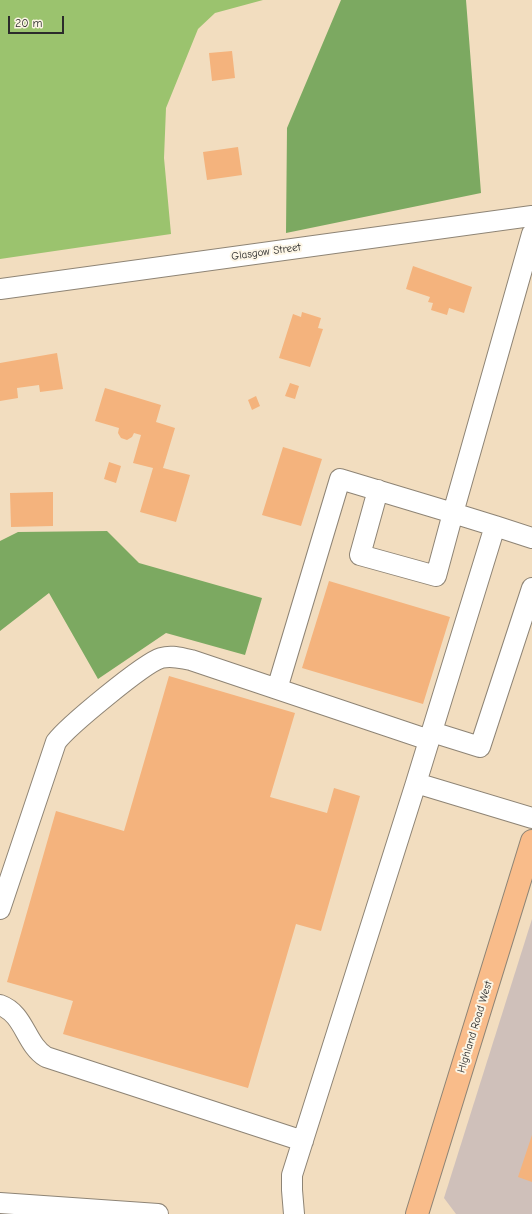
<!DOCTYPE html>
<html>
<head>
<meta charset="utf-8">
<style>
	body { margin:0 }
	#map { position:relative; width:532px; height:1214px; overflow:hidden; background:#f2ddbf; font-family:"Comic Neue",sans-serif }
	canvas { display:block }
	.scale { position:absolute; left:8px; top:16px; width:56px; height:18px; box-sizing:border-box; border:2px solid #2b2b2b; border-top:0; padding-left:5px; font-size:12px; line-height:14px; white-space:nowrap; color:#2b2b2b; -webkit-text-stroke:3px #fcf5e5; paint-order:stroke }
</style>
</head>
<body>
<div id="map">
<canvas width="532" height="1214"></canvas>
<div class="scale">20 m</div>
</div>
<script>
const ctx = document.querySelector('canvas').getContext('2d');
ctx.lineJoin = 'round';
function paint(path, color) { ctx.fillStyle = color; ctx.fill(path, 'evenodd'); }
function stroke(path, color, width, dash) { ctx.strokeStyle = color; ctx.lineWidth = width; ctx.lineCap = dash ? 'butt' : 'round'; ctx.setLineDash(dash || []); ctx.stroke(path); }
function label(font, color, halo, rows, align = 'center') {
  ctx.font = font + ' "Comic Neue",sans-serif'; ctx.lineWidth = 4; ctx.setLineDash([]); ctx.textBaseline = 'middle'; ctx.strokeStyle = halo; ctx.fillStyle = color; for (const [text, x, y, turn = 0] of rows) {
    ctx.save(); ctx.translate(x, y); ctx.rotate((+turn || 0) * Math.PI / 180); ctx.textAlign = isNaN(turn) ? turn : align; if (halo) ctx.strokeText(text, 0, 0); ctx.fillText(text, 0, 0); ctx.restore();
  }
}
paint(new Path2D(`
	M532,919V1214H456L444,1198Z`), '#cfc0ba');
paint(new Path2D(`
	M0,0H263L215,13L198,29L166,108L164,158L171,234L0,259Z`), '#9bc36e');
paint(new Path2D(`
	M341,0H466L481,193L286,233L287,128Z
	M107,531L139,563L262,598L245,655L166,633L98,679L49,593L0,631V541L18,532Z`), '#7ca961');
paint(new Path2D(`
	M232,51L235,78L212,81L209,53Z
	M238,147L242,175L207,180L203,152Z
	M413,266L472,287L464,313L449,308L447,315L431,310L433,303L428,302L430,297L406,289Z
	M302,312L321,318L318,328L323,329L310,367L279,358L293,314L301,317Z
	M57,353L63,389L40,392L39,385L17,388L18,398L0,401V363Z
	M290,383L299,386L295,399L285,396Z
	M105,388L161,405L156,422L175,428L163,468L190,475L176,522L140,512L153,468L133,463L141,435L134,433L132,437L127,440L121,438L118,433L119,428L95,421Z
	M256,396L260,406L252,410L248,400Z
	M283,447L322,459L301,526L262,515Z
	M109,462L121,466L116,483L104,479Z
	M53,492V526L11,527L10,493Z
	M329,581L450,617L423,704L302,668Z
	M169,676L295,713L270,797L327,813L334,788L360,796L321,931L296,924L248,1088L63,1034L73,1001L7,982L56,811L124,831Z
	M532,1135V1182L518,1177Z`), '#f4b37d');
const minor = new Path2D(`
	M0,289L532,216
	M495,526L532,538
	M277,689L340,479L453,513L436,576L360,555L378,490
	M432,732L480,747L532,588
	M416,783L495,526L453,513L532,234
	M0,909L56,742C67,727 144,663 161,658C172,655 180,658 191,660L429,740
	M0,1005C25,1014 25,1044 46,1057L303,1141
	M0,1203L158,1214
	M294,1214L292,1190V1175L416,783L532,818`);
const major = new Path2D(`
	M417,1214L532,841`);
stroke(minor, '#8e8475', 22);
stroke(major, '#8e8475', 24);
stroke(minor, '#fff', 20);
stroke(major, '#f9bc8a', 22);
label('11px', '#2b2b2b', '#fcf5e5', [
	["Glasgow Street",266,252,-8],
	["Highland Road West",475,1027,-73]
]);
</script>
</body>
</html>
